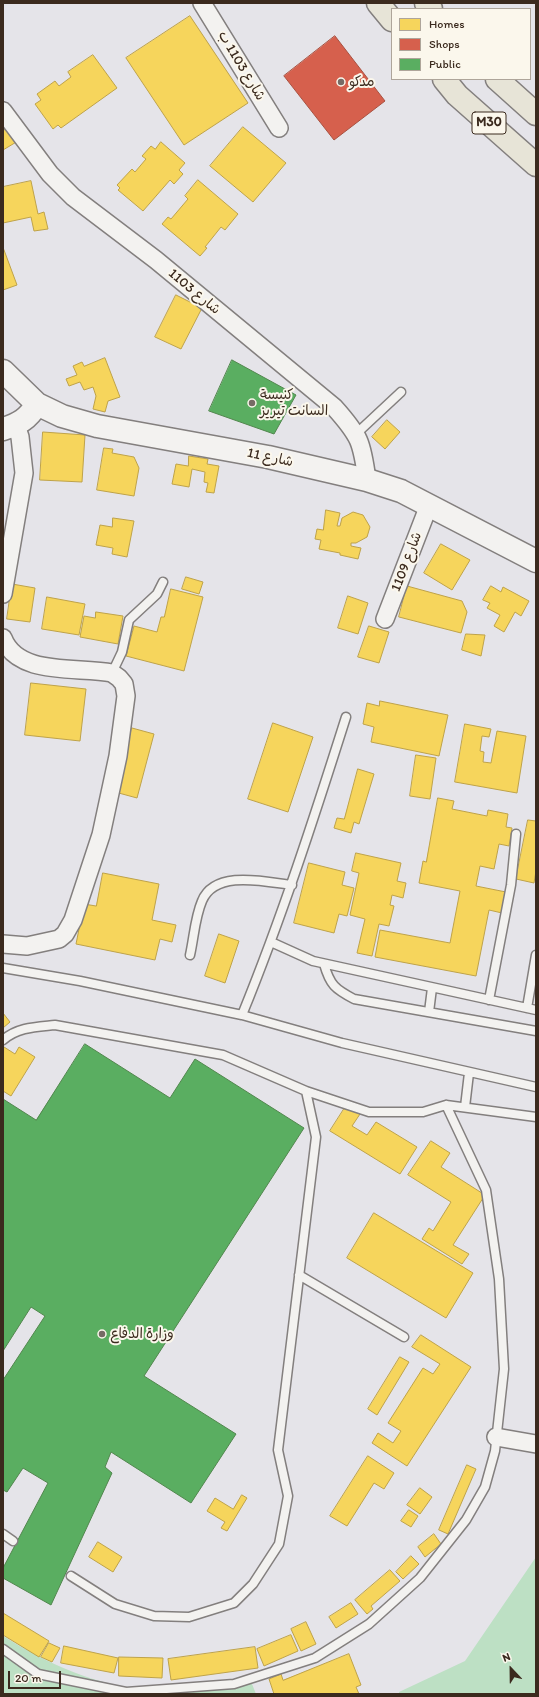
<!DOCTYPE html>
<html>
<head>
<meta charset="utf-8">
<style>
	body { margin:0 }
	#map { position:relative; width:539px; height:1697px; overflow:hidden; background:#e5e4e9; font-family:Itim,sans-serif }
	canvas { display:block }
	.frame { position:absolute; inset:0; border:4px solid #3b2a1e; pointer-events:none }
	.legend { position:absolute; left:391px; top:8px; width:140px; height:72px; box-sizing:border-box; background:#fbf7ec; border:1px solid #aea59a; margin:0; padding:5px 7px; list-style:none; font-size:12px; color:#3b2a1e }
	.legend li { display:flex; align-items:center; gap:8px; height:20px }
	.legend b { width:20px; border:1px solid #aea59a }
	.north { position:absolute; left:491px; top:1649px; width:40px; height:40px; -webkit-text-stroke:3px #fbf7ec; paint-order:stroke; rotate:338deg; font-size:11px; font-weight:700; line-height:16px; text-align:center; color:#3b2a1e }
	.north::after { content:''; display:block; margin:auto; width:14px; height:18px; background:#3b2a1e; clip-path:polygon(50% 0,100% 100%,50% 72%,0 100%) }
	.scale { position:absolute; left:8px; top:1671px; width:53px; height:18px; box-sizing:border-box; border:2px solid #3b2a1e; border-top:0; padding-left:5px; font-size:12px; line-height:14px; white-space:nowrap; color:#3b2a1e; -webkit-text-stroke:3px #fbf7ec; paint-order:stroke }
</style>
</head>
<body>
<div id="map">
<canvas width="539" height="1697"></canvas>
<div class="frame"></div>
<ul class="legend">
<li><b style="height:11px;background:#f6d55c"></b>Homes</li>
<li><b style="height:11px;background:#d6604d"></b>Shops</li>
<li><b style="height:11px;background:#5aae61"></b>Public</li>
</ul>
<div class="north">N</div>
<div class="scale">20 m</div>
</div>
<script>
const ctx = document.querySelector('canvas').getContext('2d');
ctx.lineJoin = 'round';
function paint(path, color) { ctx.fillStyle = color; ctx.fill(path, 'evenodd'); }
function stroke(path, color, width, dash) { ctx.strokeStyle = color; ctx.lineWidth = width; ctx.lineCap = dash ? 'butt' : 'round'; ctx.setLineDash(dash || []); ctx.stroke(path); }
function label(font, color, halo, rows, align = 'center') {
  ctx.font = font + ' Itim,"Playpen Sans Arabic",sans-serif'; ctx.lineWidth = 4; ctx.setLineDash([]); ctx.textBaseline = 'middle'; ctx.strokeStyle = halo; ctx.fillStyle = color; for (const [text, x, y, turn = 0] of rows) {
    ctx.save(); ctx.translate(x, y); ctx.rotate((+turn || 0) * Math.PI / 180); ctx.textAlign = isNaN(turn) ? turn : align; if (halo) ctx.strokeText(text, 0, 0); ctx.fillText(text, 0, 0); ctx.restore();
  }
}
paint(new Path2D(`
	M536,1557V1694H399V1692L465,1661Z
	M3,1636C45,1662 97,1687 147,1689C158,1689 170,1687 180,1686C204,1683 227,1681 250,1679L256,1694H3Z`), '#bde0c4');
const homes = new Path2D(`
	M190,16L248,103L184,145L126,58Z
	M93,55L117,88L61,128L58,125L53,129L35,104L41,100L37,94L55,81L59,86L71,77L68,72Z
	M10,127L18,141L3,150V131Z
	M243,127L286,163L253,202L210,166Z
	M161,142L185,163L179,170L183,174L174,184L170,180L143,211L118,190L120,188L117,185L132,169L135,172L146,159L142,156L151,146L155,149Z
	M198,180L238,214L225,230L221,227L205,247L207,248L200,256L162,224L168,217L171,219L188,199L185,196Z
	M31,181L38,214L44,212L48,229L34,231L31,217L3,223V187Z
	M4,250L17,285L3,290V251Z
	M176,295L202,308L181,349L155,337Z
	M105,358L120,397L108,401L105,412L93,409L96,396L93,387L84,390L80,382L69,386L66,379L77,375L73,366L82,362L84,366Z
	M387,420L400,432L385,449L372,437Z
	M43,432L85,435L82,482L40,480Z
	M104,448L113,449L112,453L134,457L139,468L134,496L97,490Z
	M189,456L208,459L207,464L219,466L214,493L206,492L208,483L204,482L205,472L192,469L189,487L172,484L176,464L188,466Z
	M326,510L340,513L337,526H340L342,518L353,512L363,515L370,527L367,537L356,543H351V546L361,548L358,559L340,555V553L319,549L321,540L315,539L317,529L323,530Z
	M113,518L134,521L127,557L112,554L113,548L96,545L100,525L112,527Z
	M441,544L470,560L452,590L424,573Z
	M186,577L203,582L199,594L182,589Z
	M12,584L35,588L30,622L7,619Z
	M407,586L462,601L467,612L461,633L399,617Z
	M491,586L501,592L503,587L529,601L521,616L515,612L504,632L494,626L500,615L487,608L490,603L483,600Z
	M171,589L203,597L184,671L126,656L134,626L157,632L161,617H164Z
	M348,596L368,603L358,634L338,628Z
	M47,597L85,604L79,635L42,629Z
	M96,612L123,616L118,644L80,637L84,616L95,618Z
	M369,626L389,632L379,663L358,657Z
	M466,634L485,635L481,656L462,650Z
	M31,683L86,689L80,741L25,735Z
	M380,701L448,715L439,756L371,742L374,727L363,724L367,703L379,706Z
	M273,723L313,737L288,812L248,799Z
	M465,724L491,729L489,737L482,736L480,751L484,752L483,762L491,763L497,731L526,736L517,793L455,782Z
	M132,728L154,734L137,798L115,792Z
	M416,755L436,758L430,799L410,796Z
	M358,769L374,774L359,824L354,822L351,833L334,828L337,818L344,819Z
	M438,798L454,801L452,809L487,816L488,810L508,814L506,827L512,828L509,846L499,844L494,869L480,866L476,886L506,892L502,913L489,910L476,976L375,957L380,930L450,943L460,891L419,883L423,861L426,862Z
	M528,820L536,821V871L534,883L516,879Z
	M356,853L401,863L397,881L406,883L403,898L392,895L390,905L394,906L389,926L379,924L372,956L357,953L365,919L350,915L359,873L352,871Z
	M309,863L345,872L342,885L354,888L347,916L339,914L334,933L294,923Z
	M103,873L159,884L152,920L176,925L172,942L160,939L155,960L76,944L84,904L96,906Z
	M219,934L239,941L225,983L205,976Z
	M3,1013L10,1022L3,1028Z
	M4,1047L15,1054L19,1047L35,1057L11,1096L3,1091Z
	M346,1106L360,1114L352,1126L367,1135L376,1122L417,1147L400,1174L330,1131Z
	M431,1141L450,1153L441,1167L485,1195L453,1245L469,1254L462,1264L422,1239L429,1228L433,1231L451,1202L408,1175Z
	M374,1213L473,1273L446,1318L347,1258Z
	M421,1335L471,1367L407,1466L372,1443L378,1433L393,1443L401,1431L388,1423L423,1368L433,1374L440,1364L412,1347Z
	M400,1357L409,1362L377,1415L368,1409Z
	M368,1456L394,1473L384,1489L374,1483L347,1526L330,1516Z
	M467,1465L476,1469L448,1534L439,1530Z
	M420,1488L432,1497L420,1514L407,1505Z
	M242,1495L247,1498L227,1531L221,1528L225,1522L207,1511L215,1498L233,1509Z
	M409,1510L418,1516L411,1527L401,1521Z
	M434,1534L441,1544L425,1557L418,1547Z
	M98,1542L122,1557L113,1572L89,1557Z
	M411,1556L419,1564L403,1579L396,1572Z
	M390,1570L400,1581L371,1606L373,1609L367,1614L355,1600Z
	M351,1603L358,1614L336,1628L329,1617Z
	M3,1613L49,1641L39,1657L3,1635Z
	M306,1622L316,1644L301,1651L291,1629Z
	M291,1635L298,1651L264,1666L257,1649Z
	M49,1643L60,1648L52,1662L41,1657Z
	M64,1646L118,1658L114,1673L61,1663Z
	M255,1647L258,1668L171,1680L168,1659Z
	M349,1654L361,1685L356,1687L359,1694H274L269,1679L281,1674L283,1680Z
	M119,1657L163,1658L162,1678L119,1676Z`);
paint(homes, '#f6d55c');
stroke(homes, '#bea249', 1);
const shops = new Path2D(`
	M335,36L385,101L334,140L284,76Z`);
paint(shops, '#d6604d');
stroke(shops, '#a8503f', 1);
const public = new Path2D(`
	M232,360L296,395L274,434L209,411Z
	M85,1044L170,1098L195,1059L304,1128L144,1376L236,1434L191,1503L111,1452L105,1467L112,1473L51,1605L3,1578V1568L48,1483L23,1468L7,1492L3,1490V1380L45,1316L31,1307L3,1351V1099L36,1120Z`);
paint(public, '#5aae61');
stroke(public, '#51864d', 1);
const lane = new Path2D(`
	M356,434L401,392
	M112,673L122,652L129,620L157,594L163,582
	M271,942L313,961L536,1010
	M190,955C194,937 195,917 202,901C215,869 266,882 292,885
	M324,964C330,985 335,989 354,999L536,1031
	M3,968L80,981L242,1015L342,1043L536,1087
	M489,1000L511,885L516,834
	M527,1008L536,955
	M429,1012L432,988
	M242,1015C282,917 314,818 346,717
	M3,1040C18,1027 36,1027 55,1025L223,1055L306,1091L316,1137L278,1450L288,1496L279,1544L253,1584L234,1603L189,1617L154,1616L115,1604L71,1576
	M306,1091L369,1112H423L446,1105L536,1117
	M465,1107L469,1073
	M299,1275L404,1337
	M3,1534L13,1541
	M3,1649L38,1674L126,1692L234,1684L315,1658L369,1624L420,1578L466,1520L485,1487L495,1451L504,1369L499,1279L486,1190L446,1105`);
const street = new Path2D(`
	M202,3L279,128
	M3,111L50,174L73,197L156,260L334,407C360,436 362,442 367,480
	M3,594L24,473L20,437L16,425
	M385,619L429,505
	M3,638C18,677 78,666 112,673L119,678L124,684L126,696L118,756L101,835L73,920L65,934L59,939L27,946L3,944
	M496,1437L536,1444`);
const secondary = new Path2D(`
	M3,371L37,404L62,416L97,426L268,457L367,480L401,491L536,561
	M3,429C19,424 28,419 37,404`);
const highway = new Path2D(`
	M378,3L392,20
	M426,3L431,9
	M444,79L457,95L536,165
	M497,79L536,114`);
stroke(lane, '#837f7e', 11);
stroke(street, '#837f7e', 20);
stroke(secondary, '#837f7e', 25);
stroke(highway, '#837f7e', 25);
stroke(lane, '#f3f2f0', 8);
stroke(street, '#f3f2f0', 17);
stroke(secondary, '#f3f2f0', 22);
stroke(highway, '#e7e4d7', 22);
for (const [x, y, r, color] of [
	[341,82,4,"#766b65"],
	[252,403,4,"#766b65"],
	[102,1334,4,"#766b65"]
]) { const dot = new Path2D(); dot.arc(x, y, r, 0, 2 * Math.PI); ctx.fillStyle = color; ctx.fill(dot); stroke(dot, '#fbf7ec', 1.5); }
for (const [x, y, w] of [
	[489,123,34]
]) { const box = new Path2D(); box.roundRect(x - w / 2, y - 11, w, 22, 3); ctx.fillStyle = '#fbf7ec'; ctx.fill(box); stroke(box, '#3b2a1e', 1); }
label('bold 13px', '#3b2a1e', null, [
	["M30",489,123]
]);
label('14px', '#3b2a1e', '#fbf7ec', [
	["شارع 1103 ب",241,66,59],
	["شارع 1103",194,292,40],
	["شارع 11",270,458,12],
	["شارع 1109",407,562,-69]
]);
label('14px', '#3b2a1e', '#fbf7ec', [
	["مدكو",349,82],
	["كنيسة",260,395],
	["السانت تيريز",260,411],
	["وزارة الدفاع",110,1334]
], 'left');
</script>
</body>
</html>
